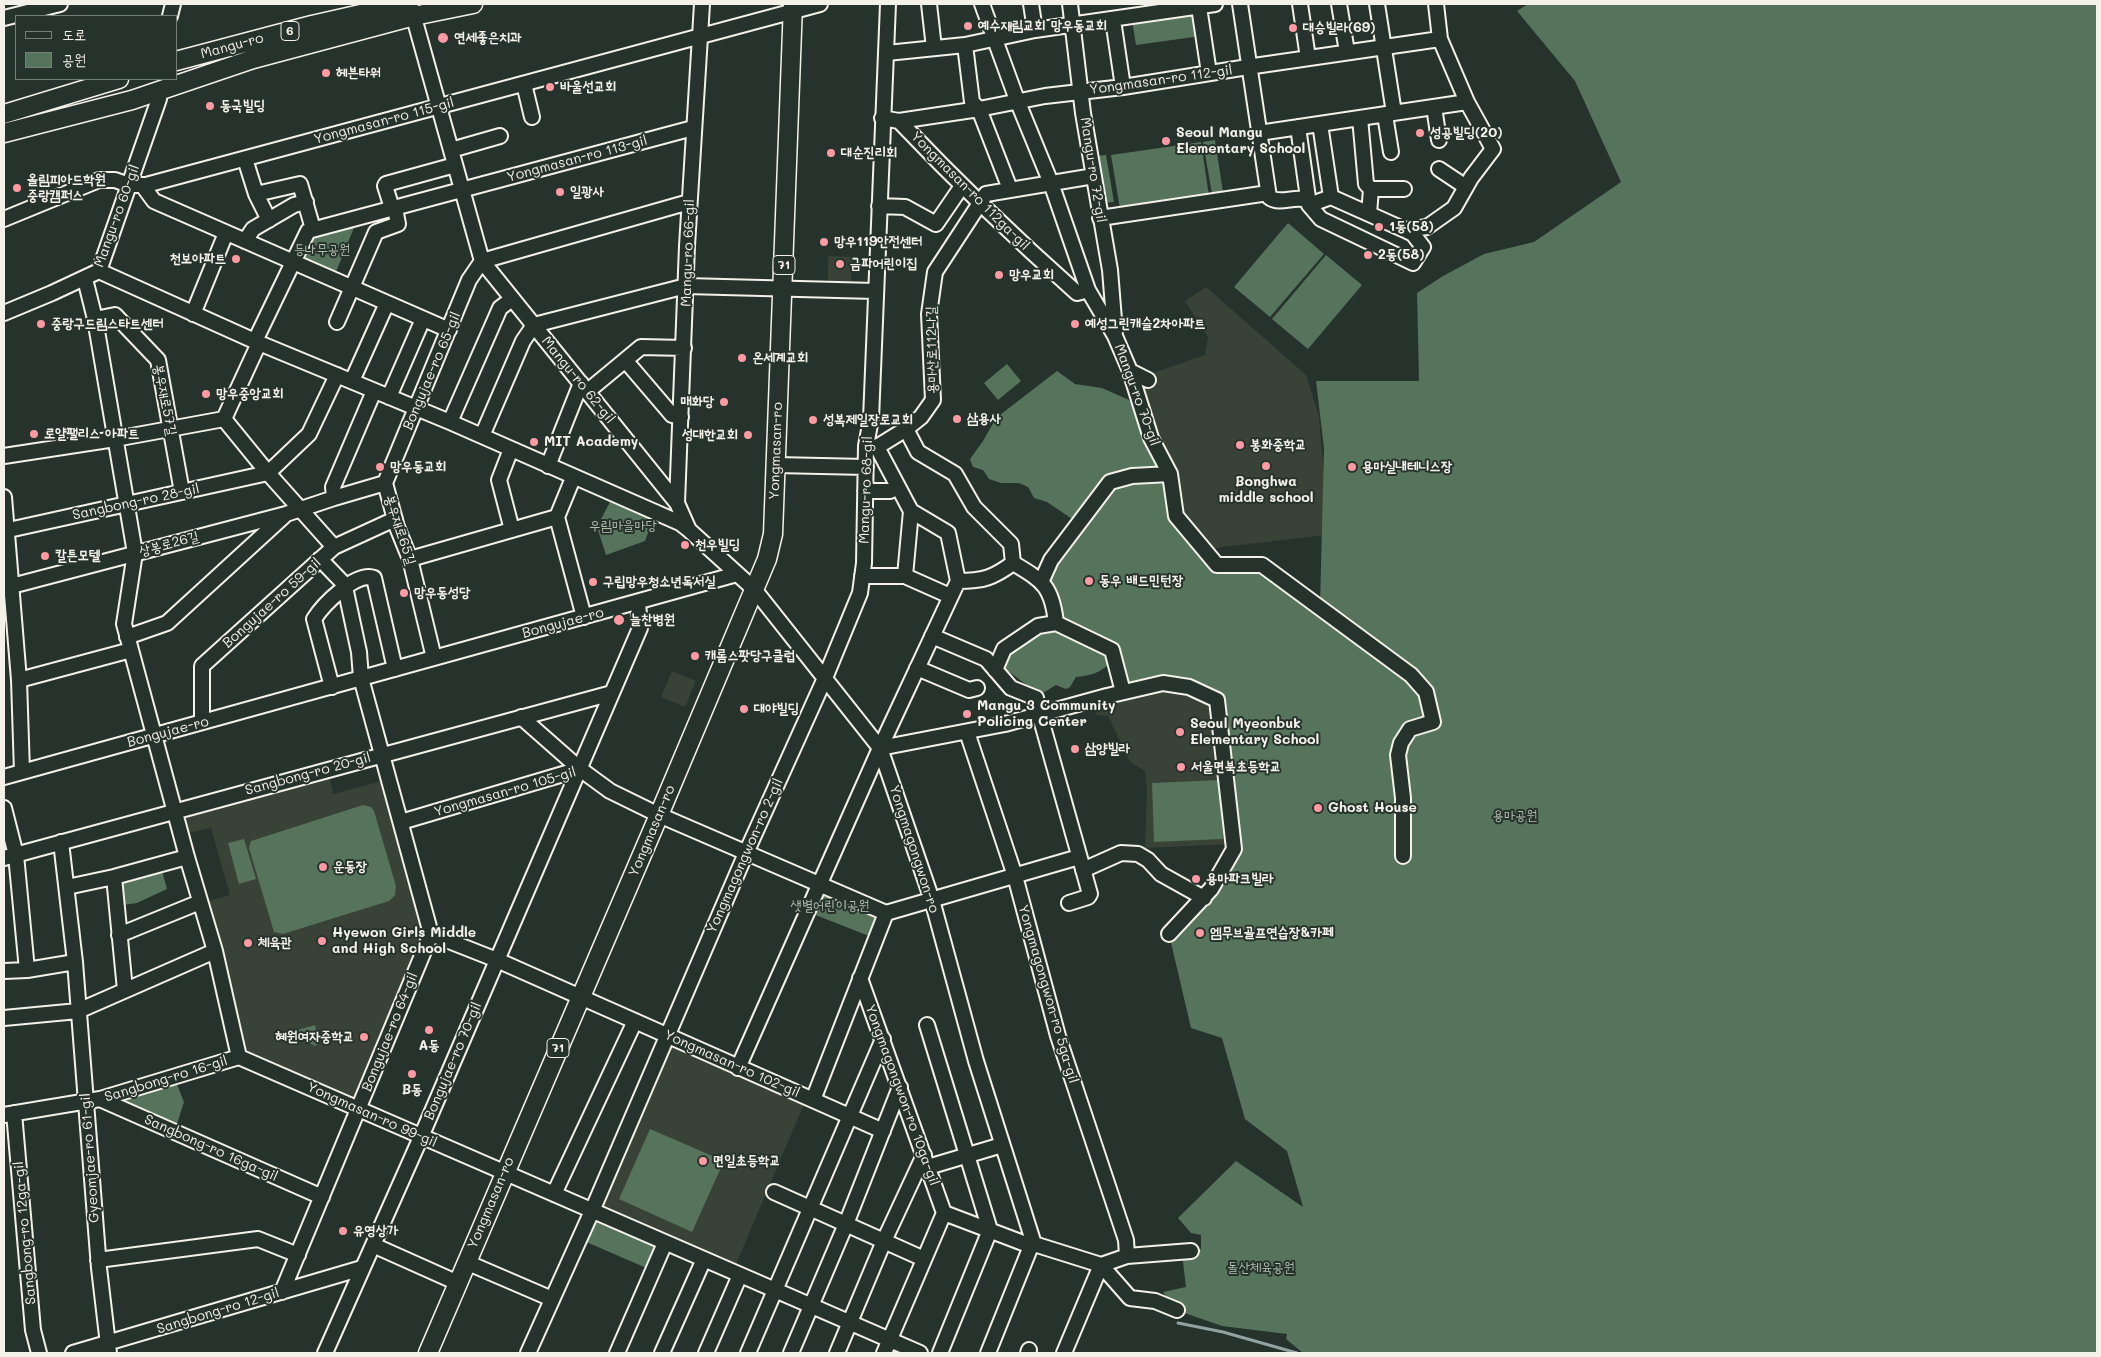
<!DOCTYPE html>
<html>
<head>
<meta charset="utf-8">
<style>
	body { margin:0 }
	#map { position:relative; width:2101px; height:1357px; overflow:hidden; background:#26332d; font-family:Mali,"Poor Story",sans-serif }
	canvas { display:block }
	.frame { position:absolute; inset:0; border:5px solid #f4f1e8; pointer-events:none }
	.legend { position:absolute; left:15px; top:15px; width:162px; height:65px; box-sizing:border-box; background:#26332d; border:1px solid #787f78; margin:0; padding:6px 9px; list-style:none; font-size:15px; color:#f4f1e8 }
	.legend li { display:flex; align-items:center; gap:10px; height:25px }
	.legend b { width:25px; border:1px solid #787f78 }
</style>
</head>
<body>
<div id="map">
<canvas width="2101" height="1357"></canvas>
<div class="frame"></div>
<ul class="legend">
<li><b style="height:6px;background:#26332d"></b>도로</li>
<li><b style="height:14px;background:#56735b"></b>공원</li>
</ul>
</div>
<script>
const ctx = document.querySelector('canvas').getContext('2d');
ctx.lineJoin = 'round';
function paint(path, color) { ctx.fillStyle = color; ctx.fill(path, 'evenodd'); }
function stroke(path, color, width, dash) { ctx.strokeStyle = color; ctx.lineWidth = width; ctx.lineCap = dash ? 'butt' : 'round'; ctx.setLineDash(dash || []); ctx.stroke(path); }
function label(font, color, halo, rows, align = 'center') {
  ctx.font = font + ' Mali,"Poor Story",sans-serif'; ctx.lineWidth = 4; ctx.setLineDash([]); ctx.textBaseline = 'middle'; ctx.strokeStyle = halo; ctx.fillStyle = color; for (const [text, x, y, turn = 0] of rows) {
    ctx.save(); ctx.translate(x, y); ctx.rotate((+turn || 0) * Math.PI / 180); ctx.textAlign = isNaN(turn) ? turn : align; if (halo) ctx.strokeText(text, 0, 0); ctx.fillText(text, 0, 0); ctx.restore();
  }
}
paint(new Path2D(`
	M828,256L852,257L851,285H828Z
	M1206,287L1306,375L1319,417L1324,477L1325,535L1214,548L1176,516L1136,379L1205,355L1208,337L1185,301Z
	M672,671L696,681L685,707L661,697Z
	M1163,683L1217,700L1234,844L1145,848L1147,790L1145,771L1130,762L1108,716L1097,715L1089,702Z
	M330,777L333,794L386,780L427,934L359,1102L247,1052L223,948L205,902L230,895L211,828L188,833L185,816Z
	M670,1045L804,1104L736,1264L601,1205Z`), '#394237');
paint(new Path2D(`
	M1528,4H2097V1353H1303L1286,1339L1287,1334L1222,1326L1176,1310L1163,1292L1186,1287L1182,1253L1201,1249V1235L1191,1233L1178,1218L1236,1161L1303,1207L1287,1151L1245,1119L1222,1038L1191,1028L1169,934L1234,849L1217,700L1189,687L1123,692L1112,650L1056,623L1042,580L1078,523L1047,502L1034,498L1028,487L1019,483H1001L989,479L983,470L973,467L970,459L983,441L996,418L1057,371L1075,384L1102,388L1129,400L1151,438L1176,516L1217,564L1262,565L1320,607L1324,448L1316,381H1419L1417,293L1443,276L1484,254L1534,242L1621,182L1575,81L1517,11Z
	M1198,10L1201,36L1136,45L1132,20Z
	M1215,140L1223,192L1212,194L1203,142Z
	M1201,142L1209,196L1120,209L1111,155Z
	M1106,155L1114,202L1103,203L1095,156Z
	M358,218L333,279L292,261L308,231Z
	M1288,223L1324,254L1270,317L1234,287Z
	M1326,255L1362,285L1308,349L1272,319Z
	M1007,364L1021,381L998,400L984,383Z
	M612,498L654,517L645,541L606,555L597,527Z
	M1056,627L1104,650L1109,663C1102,673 1088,676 1076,677L1070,687L1066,689L1056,685L1043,693H1037L1007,670L1003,664L1004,657L1038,630Z
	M1221,780L1223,839L1154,842L1152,783Z
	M363,805L371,807L374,811L396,886L395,895L389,901L283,934L274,932L249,848L251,841Z
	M244,839L256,879L239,884L228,843Z
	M161,867L167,889L137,903L123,905L118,879Z
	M819,886L884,913L874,938L808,912Z
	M315,1025L318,1039L316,1046L290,1035L291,1032Z
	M174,1077L184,1102L174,1133L100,1099Z
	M650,1129L724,1161L692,1232L619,1199Z
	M594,1217L661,1246L651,1270L584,1241Z`), '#56735b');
stroke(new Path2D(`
	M1178,1323L1223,1332L1297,1353`), '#91a2a3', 3);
const minor = new Path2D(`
	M929,4L934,48
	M982,4L1017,100L1051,183L1088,290L1115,336L1130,371L1151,438L1170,474L1176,516L1217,565H1262L1411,675L1426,692L1433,722L1410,729L1401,743L1398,755L1403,798V856
	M1031,4L1035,30
	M1070,4L1083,113L1110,270L1115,332
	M1240,4L1269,197C1280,206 1296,194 1309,201
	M1300,4L1308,58
	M1339,4L1347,52
	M1377,4L1394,113
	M411,7L482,261L677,503L689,530L754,589L880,748L932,900L976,1061L1034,1244L1101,1265L1130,1298L1155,1301L1177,1310
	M1199,7L1209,73
	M170,16L173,4
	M4,18L60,4
	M1113,20L1123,87
	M965,45L972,102L979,109L1010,189
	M887,53L965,45L1035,30L1215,4
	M524,84L532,117
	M1434,107L1439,140
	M1385,115L1391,152
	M882,118L899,121L979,109L1045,96L1123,87L1254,66L1440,39
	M1360,118L1366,184L1371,189
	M899,121C956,181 1015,238 1077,293L1088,290
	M1320,124L1331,197
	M1298,127L1309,205L1321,219L1413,263L1423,247L1413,234L1405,230
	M1259,133L1467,102
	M451,150L500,136
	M245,159L256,194L269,220
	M1439,169L1466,187
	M143,186L154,201L449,330
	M256,194L300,184L313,229
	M1309,205L1331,197L1405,230L1427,227L1454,208L1471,178L1493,149L1467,102L1440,39L1436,4
	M879,206L905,207L936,224L962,186
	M392,208L385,186L386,184L455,165
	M1369,214L1371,189H1404
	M1100,218L1268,193
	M4,219L99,180H115L129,185H146L820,4
	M245,241L253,229L294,205L306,202
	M99,271L259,343L450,422L680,523L689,530
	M85,279L95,319L135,553L124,624L187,857L215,951L239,1057
	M4,313L52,293L99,271L159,99V91
	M193,314L226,233
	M95,319L115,315L158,360L182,492
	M337,322L376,232L398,224L395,208
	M255,341L308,231L693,128
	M625,360L672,415L681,417
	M1130,371L1148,380
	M352,381L387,303
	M588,391L641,347L684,348
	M389,397L423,319
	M224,419L259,343
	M450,422L500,308L512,299
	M482,436L523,341L534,325L686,286L875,291
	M877,447L906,429
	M511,449L499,480L512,530
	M4,456L115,439L224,419L268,473L334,547
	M776,465L866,467
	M548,466L581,383
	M573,478L557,517L584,617
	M385,483L469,280L482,261L689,202
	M865,491H890L898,487
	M4,497L19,680L22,772
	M334,498L333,487L374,391
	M677,503L687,246L702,4
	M4,531L268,473L309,434L337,375
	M320,559L346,586
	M410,559L557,517
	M862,576H905L950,596
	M905,576L911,511
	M1042,580L1051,560L1110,482L1132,476L1170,474
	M958,581C983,581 993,578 1013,563
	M4,588L286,514L334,498L385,483L397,527L410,559L434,658
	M1056,623C1052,586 1043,581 1013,563L1011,544L974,507L955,474L918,452L906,429L921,417L933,400L929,314L935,272L986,194L1094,176
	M932,636L986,659L1011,688L1036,698L1040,716L1090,894L1088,897L1069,903
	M127,637L167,623L284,516
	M917,668L969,690L977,688
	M995,670L1004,649L1038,626L1056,623L1112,650L1123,692
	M19,680L131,650
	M332,687L314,619C323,605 356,571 374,578L395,669
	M521,717L580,769
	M202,722V666L334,547L395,519
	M967,732L1015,876L1058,1036L1126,1240L1127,1256
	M880,748L1005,724L1107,696L1163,683L1189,687L1217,700L1234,849L1211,889L1169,934
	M4,777L737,574
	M4,808L16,855L27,970
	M401,822L580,769L610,791L659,815L886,913
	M61,842L75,962L99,1268L109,1353
	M4,858L612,693
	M1083,870L1121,853L1138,854L1148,860L1161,874L1204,898
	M114,877L125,990
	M67,887L114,877L187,857
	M431,934L497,960L883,1131
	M119,935L200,902
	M4,971L27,970L75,962
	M860,978L944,1213
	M4,1018L78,1011L215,951
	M927,1025L990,1230L940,1353
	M239,1057L920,1353
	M738,1068L880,748L958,581L948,533L911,511L877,447L866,446
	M100,1099L322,1197
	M813,1100L886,913L1079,857
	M14,1113L33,1330L39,1353
	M4,1115L100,1099L239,1057
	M928,1167L1002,1145
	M774,1192L924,1259
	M554,1194L635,1021
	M944,1213L1031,1246L1034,1244
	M373,1245L458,1283
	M98,1260L258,1239L298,1255
	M466,1262L552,1299
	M282,1292L431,934L361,678L359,652L345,587
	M73,1353L362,1268
	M325,1353L421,1137L640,628L638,602
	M528,1353L592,1211L746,853L825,678L860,593L864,563L866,446L871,419L888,4
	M617,1353L665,1243
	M662,1353L704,1259
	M706,1353L740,1275
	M748,1353L883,1039
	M791,1353L846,1224L900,1087
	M837,1353L884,1241L924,1155
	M884,1353L944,1213
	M988,1353L1031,1246
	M1028,1353L1029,1350
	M1064,1353L1101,1265L1127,1256L1191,1251`);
const major = new Path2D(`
	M176,61L312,25L405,4
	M4,114L119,79
	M4,133L132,100L253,59L414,16L473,4
	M428,1353L659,815L767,559L773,534L793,4`);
stroke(minor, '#f4f1e8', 18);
stroke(major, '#f4f1e8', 21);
stroke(minor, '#26332d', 14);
stroke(major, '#26332d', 18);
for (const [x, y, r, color] of [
	[968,26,5,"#ff9aa2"],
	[1293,28,5,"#ff9aa2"],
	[443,38,6,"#ff9aa2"],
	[326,73,5,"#ff9aa2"],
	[550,87,5,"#ff9aa2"],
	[210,106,5,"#ff9aa2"],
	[1420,133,5,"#ff9aa2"],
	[1166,141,5,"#ff9aa2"],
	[831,153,5,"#ff9aa2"],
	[17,188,5,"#ff9aa2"],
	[560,192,5,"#ff9aa2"],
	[1379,227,5,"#ff9aa2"],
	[824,242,5,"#ff9aa2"],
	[1368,255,5,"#ff9aa2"],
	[236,259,5,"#ff9aa2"],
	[840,264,5,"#ff9aa2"],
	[999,275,5,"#ff9aa2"],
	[41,324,5,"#ff9aa2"],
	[1075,324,5,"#ff9aa2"],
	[742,358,5,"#ff9aa2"],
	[206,394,5,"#ff9aa2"],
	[724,402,5,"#ff9aa2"],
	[957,419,5,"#ff9aa2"],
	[813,420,5,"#ff9aa2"],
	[34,434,5,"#ff9aa2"],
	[748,435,5,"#ff9aa2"],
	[534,442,5,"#ff9aa2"],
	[1240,445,5,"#ff9aa2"],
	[1266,466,5,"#ff9aa2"],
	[380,467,5,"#ff9aa2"],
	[1352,467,5,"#ff9aa2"],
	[685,545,5,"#ff9aa2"],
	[45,556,5,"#ff9aa2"],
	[1089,581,5,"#ff9aa2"],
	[593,582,5,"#ff9aa2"],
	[404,593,5,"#ff9aa2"],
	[619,620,6,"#ff9aa2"],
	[695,656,5,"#ff9aa2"],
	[744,709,5,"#ff9aa2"],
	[967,714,5,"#ff9aa2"],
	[1180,732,5,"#ff9aa2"],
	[1075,749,5,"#ff9aa2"],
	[1181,767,5,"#ff9aa2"],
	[1318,808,5,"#ff9aa2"],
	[323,867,5,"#ff9aa2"],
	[1196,879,5,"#ff9aa2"],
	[1200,933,5,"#ff9aa2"],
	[322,941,5,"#ff9aa2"],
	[248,943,5,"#ff9aa2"],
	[429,1030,5,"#ff9aa2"],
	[364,1037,5,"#ff9aa2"],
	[412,1074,5,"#ff9aa2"],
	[703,1161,5,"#ff9aa2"],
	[343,1231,5,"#ff9aa2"]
]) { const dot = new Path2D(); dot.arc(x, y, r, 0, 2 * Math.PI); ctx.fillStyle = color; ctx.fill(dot); stroke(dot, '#26332d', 2); }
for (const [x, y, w] of [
	[290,31,18],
	[784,265,22],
	[558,1048,22]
]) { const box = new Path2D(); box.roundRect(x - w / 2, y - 9.5, w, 19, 4); ctx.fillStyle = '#26332d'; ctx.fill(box); stroke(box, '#f4f1e8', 1); }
label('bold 12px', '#f4f1e8', null, [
	["6",290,31],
	["71",784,265],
	["71",558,1048]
]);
label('bold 14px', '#f4f1e8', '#26332d', [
	["예수재림교회 망우동교회",978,26],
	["대승빌라(69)",1303,28],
	["연세좋은치과",454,38],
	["헤븐타워",336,73],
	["바울선교회",560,87],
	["동국빌딩",220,106],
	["Seoul Mangu",1176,133],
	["Elementary School",1176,149],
	["성공빌딩(20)",1430,133],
	["대순진리회",841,153],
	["올림피아드학원",27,180],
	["중랑캠퍼스",27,196],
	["일광사",570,192],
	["1동(58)",1389,227],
	["망우119안전센터",834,242],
	["2동(58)",1378,255],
	["천보아파트",226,259,"right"],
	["금파어린이집",850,264],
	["망우교회",1009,275],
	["중랑구드림스타트센터",51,324],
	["예성그린캐슬2차아파트",1085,324],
	["온세계교회",752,358],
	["망우중앙교회",216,394],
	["매화당",714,402,"right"],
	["삼용사",967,419],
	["성복제일장로교회",823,420],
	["로얄팰리스 아파트",44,434],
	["성대한교회",738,435,"right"],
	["MIT Academy",544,442],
	["봉화중학교",1250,445],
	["망우동교회",390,467],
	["용마실내테니스장",1362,467],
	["Bonghwa",1266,482,"center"],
	["middle school",1266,498,"center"],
	["천우빌딩",695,545],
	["칼튼모텔",55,556],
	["동우 배드민턴장",1099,581],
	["구립망우청소년독서실",603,582],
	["망우동성당",414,593],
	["늘찬병원",630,620],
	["캐롬스팟당구클럽",705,656],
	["Mangu 3 Community",977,706],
	["Policing Center",977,722],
	["대야빌딩",754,709],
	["Seoul Myeonbuk",1190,724],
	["Elementary School",1190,740],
	["삼양빌라",1085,749],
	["서울면북초등학교",1191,767],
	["Ghost House",1328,808],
	["운동장",333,867],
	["용마파크빌라",1206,879],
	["Hyewon Girls Middle",332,933],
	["and High School",332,949],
	["엠무브골프연습장&카페",1210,933],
	["체육관",258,943],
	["혜원여자중학교",354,1037,"right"],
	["A동",429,1046,"center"],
	["B동",412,1090,"center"],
	["면일초등학교",713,1161],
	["유영상가",353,1231]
], 'left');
label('14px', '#f4f1e8', '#26332d', [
	["Mangu-ro",232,46,-15],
	["Yongmasan-ro 112-gil",1161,80,-8],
	["Yongmasan-ro 115-gil",384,121,-15],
	["Yongmasan-ro 113-gil",577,159,-15],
	["Mangu-ro 72-gil",1093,170,81],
	["Yongmasan-ro 112ga-gil",970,191,45],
	["Mangu-ro 60-gil",117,216,-70],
	["Mangu-ro 66-gil",688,253,-88],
	["용마산로112나길",932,350,-91],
	["Bongujae-ro 65-gil",432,371,-67],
	["Mangu-ro 62-gil",578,380,51],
	["Mangu-ro 70-gil",1137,395,70],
	["봉우재로57길",165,400,79],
	["Yongmasan-ro",776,451,-88],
	["Mangu-ro 68-gil",866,490,-88],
	["Sangbong-ro 28-gil",136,502,-12],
	["봉우재로65길",400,530,72],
	["상봉로26길",169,544,-15],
	["Bongujae-ro 59-gil",272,603,-42],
	["Bongujae-ro",563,623,-15],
	["Bongujae-ro",168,732,-15],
	["Sangbong-ro 20-gil",308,774,-15],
	["Yongmasan-ro 105-gil",505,792,-16],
	["Yongmasan-ro",652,831,-67],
	["Yongmagongwon-ro",914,849,72],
	["Yongmagongwon-ro 2-gil",745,856,-66],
	["Yongmagongwon-ro 5ga-gil",1048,994,74],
	["Bongujae-ro 64-gil",390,1032,-68],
	["Bongujae-ro 70-gil",453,1061,-67],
	["Yongmasan-ro 102-gil",732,1064,24],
	["Sangbong-ro 16-gil",166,1079,-17],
	["Yongmagongwon-ro 10ga-gil",902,1095,70],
	["Yongmasan-ro 99-gil",372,1115,24],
	["Sangbong-ro 16ga-gil",211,1148,24],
	["Gyeomjae-ro 61-gil",90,1158,-94],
	["Yongmasan-ro",491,1203,-67],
	["Sangbong-ro 12ga-gil",25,1233,-95],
	["Sangbong-ro 12-gil",218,1311,-17]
]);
label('14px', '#b5bfb0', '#26332d', [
	["등나무공원",322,250],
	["우림마을마당",623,526],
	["용마공원",1515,816],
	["샛별어린이공원",830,906],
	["돌산체육공원",1261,1268]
]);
</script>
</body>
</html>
